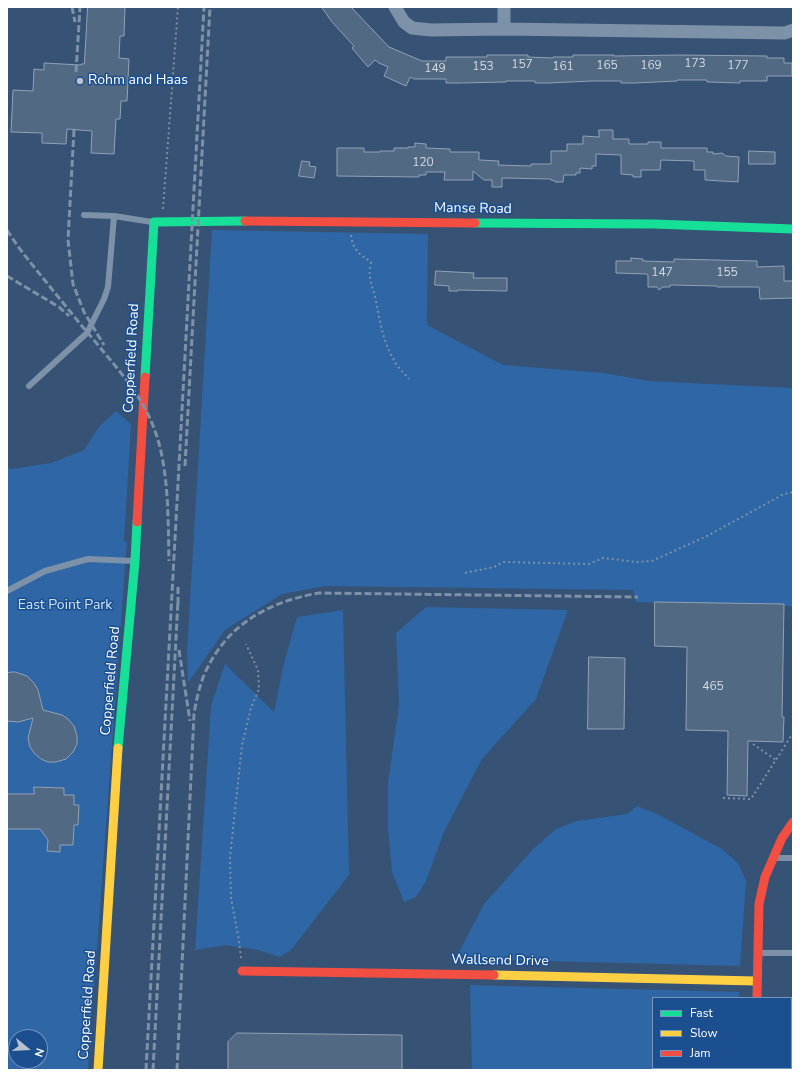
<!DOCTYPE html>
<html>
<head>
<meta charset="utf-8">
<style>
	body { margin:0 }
	#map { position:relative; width:800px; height:1077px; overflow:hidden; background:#365274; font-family:"Nunito Sans",sans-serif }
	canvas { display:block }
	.frame { position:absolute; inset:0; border:8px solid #fff; pointer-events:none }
	.legend { position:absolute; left:652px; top:997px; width:140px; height:72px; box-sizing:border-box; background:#1b4f8f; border:1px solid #7695bc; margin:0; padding:5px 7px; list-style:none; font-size:12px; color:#fff }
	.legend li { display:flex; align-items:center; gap:8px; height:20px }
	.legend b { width:20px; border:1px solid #7695bc }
	.north { position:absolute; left:8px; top:1029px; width:40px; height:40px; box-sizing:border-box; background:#1b4f8f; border:1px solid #7695bc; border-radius:50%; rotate:108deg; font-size:11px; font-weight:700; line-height:16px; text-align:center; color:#fff }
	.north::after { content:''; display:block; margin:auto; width:14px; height:18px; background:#b9c2ce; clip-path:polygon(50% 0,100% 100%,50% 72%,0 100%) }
</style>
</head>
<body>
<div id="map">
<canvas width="800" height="1077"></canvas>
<div class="frame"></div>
<ul class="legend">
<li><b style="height:5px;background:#16e098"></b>Fast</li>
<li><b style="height:5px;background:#ffcf43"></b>Slow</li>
<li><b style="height:5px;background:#f24e42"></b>Jam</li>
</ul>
<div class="north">N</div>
</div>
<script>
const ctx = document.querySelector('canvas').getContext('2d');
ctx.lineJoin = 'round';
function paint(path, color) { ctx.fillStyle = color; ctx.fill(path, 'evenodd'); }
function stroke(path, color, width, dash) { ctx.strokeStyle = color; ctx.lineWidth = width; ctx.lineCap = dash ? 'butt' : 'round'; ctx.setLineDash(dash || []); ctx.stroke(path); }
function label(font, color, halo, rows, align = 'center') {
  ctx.font = font + ' "Nunito Sans",sans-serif'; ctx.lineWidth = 3; ctx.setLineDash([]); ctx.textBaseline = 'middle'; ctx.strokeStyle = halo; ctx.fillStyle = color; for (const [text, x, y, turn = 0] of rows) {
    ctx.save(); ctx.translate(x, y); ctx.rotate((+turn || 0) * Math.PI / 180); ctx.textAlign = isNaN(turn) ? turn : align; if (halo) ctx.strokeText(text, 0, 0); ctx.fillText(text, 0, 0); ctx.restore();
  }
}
paint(new Path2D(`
	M212,230L428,234L427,325L503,365L604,373L649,381L793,388V606L636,602L633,590L326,586L282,594L225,630L188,683L187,651Z
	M116,411L131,424L124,541H127L88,1070H7V467L11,469L51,463L84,450L99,427ZM16,1037H40V1061H16Z
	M426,607L568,610L536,699L482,759L444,832L426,881L416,897L404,902L392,872L388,829V782L399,705L396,633Z
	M343,610L349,875L291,950L280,957L258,950L226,945L195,950L211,706L225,664L274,712L284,663L297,617Z
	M637,806L659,815L722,849L738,863L746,881L740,966L467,959L459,952L484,904L533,849L556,829L577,821L627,814Z
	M470,985L739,992V998H653V1068H741V1070H472Z`), '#2f66a5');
const building = new Path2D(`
	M88,7H125L124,36H120L119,58L129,59L127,101H121L120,119H116L114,154L91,153L92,131L67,129L66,144L42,143V133L11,132L13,90L33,91L34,69L44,70V63L81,65V64H84Z
	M322,7H351L389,47L422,61H446V57H487V55H528V57L553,58V57H573V55H614V56L679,55L767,56V58H784V63H792V76H767V81H740V83L707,82V80H677V81L635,83H621V81H591L549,83H535V81H506V82L459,83H446V79H414L410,77L406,86L384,76L388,67L379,63L375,60L368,67L352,48L354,46L332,22Z
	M599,130H613V139H629V144H648V142H661V148H707V152H713V154L722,153L726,156L739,157L738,182L705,180V170H694V161L661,160L660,170H641V177H633V175L621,174V155L596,154V166H592V169L580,168V173H576V175H564L563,182H555V181L551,180V179L502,178V187H492V180H484L473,171V180H444L445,172H426V175H419V177L337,176V148H364V152H380V151H394V148H408V147H415V143L426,144V148L450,149V152H479V160L499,161L498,165L531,166V164H551V151H567V144H583V136L599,137Z
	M749,151L775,152V164H749Z
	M302,161L310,162L309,166L316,167L314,178L299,176Z
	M631,258L643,259V261L674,262V259L757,261V267L784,266V281H793V298L760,299L759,287H717V286L670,285V287H663L659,290L657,287H648V275H647V274L616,273V261H631Z
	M436,271L474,273L473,278H507V291L458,290V291H449V286L435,285Z
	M655,602L784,604L782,717H784L783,742L748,741L747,796L727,795L728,731L686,730L687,647L655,646Z
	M589,657L625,658L624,729H588Z
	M15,672L27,676L34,683L38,690L43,710L62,715L68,719L74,726L77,736V744L73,752L66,759L56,762H48L41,759L34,753L30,747L28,738L33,718L18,722L7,721V673Z
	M34,787L64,788V795H74V805H79L78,825H74L73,845H60V852L47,851L48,840L40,829H7V794H34Z
	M237,1033L402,1035V1070H228V1042Z`);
paint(building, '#526984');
stroke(building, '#92a2b6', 1);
stroke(new Path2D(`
	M163,209L178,7
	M351,235C353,250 359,254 371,262C367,280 373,285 376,301C380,321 383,342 394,360C397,367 404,373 409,379
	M465,573L494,567L503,562L589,564L603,558L637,562L652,561L707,536L784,494L793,492
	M753,744L776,760
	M723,798L751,799L793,733
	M241,958L239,941L231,898L230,857L242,745L251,708L259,689L258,670L246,644`), '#7d92a8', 2, [2, 3]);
stroke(new Path2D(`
	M84,215L114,216
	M29,386L87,333L104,299L108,287L114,216L152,222
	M7,591L45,571L88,559L134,561
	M777,858H793
	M759,953H793
	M791,1054H793`), '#7d92a8', 6);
stroke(new Path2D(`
	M395,7L404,22L412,28L431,30L504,29L785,33L793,30
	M504,7V29`), '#7d92a8', 13);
stroke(new Path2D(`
	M475,223L654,224L793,229
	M145,377L154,222L245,221
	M118,748L135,561L137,522`), '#16e098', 9);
stroke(new Path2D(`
	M494,975L756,981
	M758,1068V1070
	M98,1070L118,748`), '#ffcf43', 9);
stroke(new Path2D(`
	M245,221L475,223
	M137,522L145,377
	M242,971L494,975
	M757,998L759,904L765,877L782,838L793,822`), '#f24e42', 9);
stroke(new Path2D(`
	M72,7L75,22
	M76,72L80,7
	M74,130L68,240L73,284L84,312L104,345
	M7,230C20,251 36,269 51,288C65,305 79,323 93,339C120,372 146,399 158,440C169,478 168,522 169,561
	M7,276L59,307L69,316
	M185,466L210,7
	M178,604V586
	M179,650L190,721
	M146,1070L204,7
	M153,1070L178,600
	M177,1070L194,714C196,701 199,688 204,675C226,625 267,602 319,593L638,597`), '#7e92a7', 3, [7, 3]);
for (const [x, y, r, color] of [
	[80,81,4,"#b9c2ce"]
]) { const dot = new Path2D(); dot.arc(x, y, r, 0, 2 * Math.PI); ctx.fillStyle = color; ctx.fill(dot); stroke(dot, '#1b4f8f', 1.5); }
label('12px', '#d4dae0', null, [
	["173",695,64],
	["157",522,65],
	["165",607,66],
	["169",651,66],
	["177",738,66],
	["153",483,67],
	["161",563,67],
	["149",435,69],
	["120",423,163],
	["147",662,273],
	["155",727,273],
	["465",713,687]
]);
label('14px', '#fff', '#1b4f8f', [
	["Rohm and Haas",88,81]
], 'left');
label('14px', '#fff', '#1b4f8f', [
	["Manse Road",473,209,1],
	["Copperfield Road",132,358,-87],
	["Copperfield Road",111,681,-85],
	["Wallsend Drive",500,961,1],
	["Copperfield Road",88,1005,-86]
]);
label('14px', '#cfe3fa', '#1b4f8f', [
	["East Point Park",65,606]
]);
</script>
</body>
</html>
